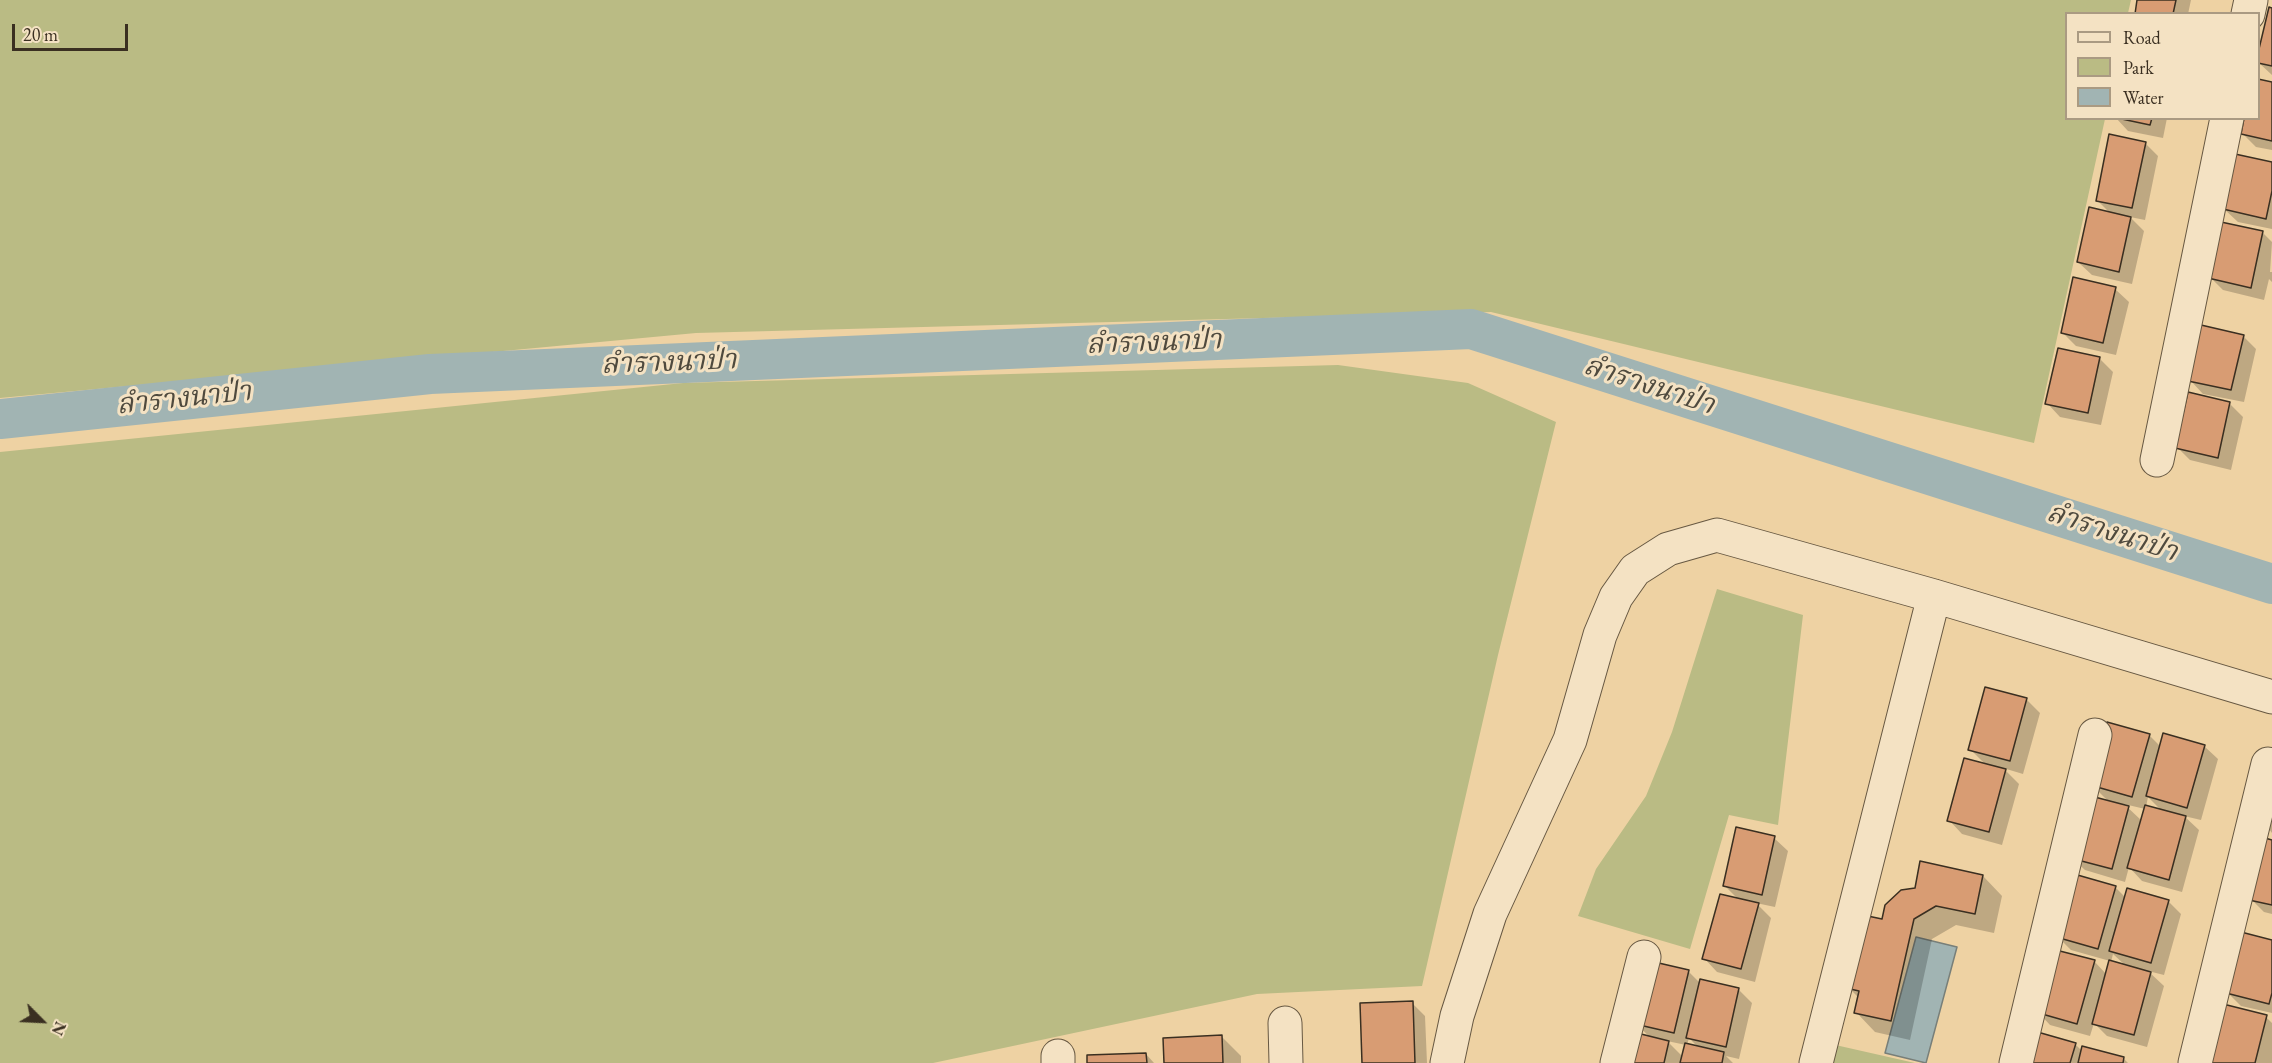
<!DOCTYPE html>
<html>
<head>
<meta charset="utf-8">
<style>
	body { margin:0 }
	#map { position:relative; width:2272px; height:1063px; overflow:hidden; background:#eed2a3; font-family:"EB Garamond",serif }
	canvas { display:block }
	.legend { position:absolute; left:2065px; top:12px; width:195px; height:108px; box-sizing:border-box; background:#f4e2c3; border:2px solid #aa9a82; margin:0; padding:8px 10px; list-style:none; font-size:18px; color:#3a2f21 }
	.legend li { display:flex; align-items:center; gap:12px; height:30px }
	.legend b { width:30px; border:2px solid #aa9a82 }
	.north { position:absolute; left:12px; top:991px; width:60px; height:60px; -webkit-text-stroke:4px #f4e2c3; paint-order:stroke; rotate:114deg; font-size:16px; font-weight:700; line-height:24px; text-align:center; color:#3a2f21 }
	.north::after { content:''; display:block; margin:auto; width:21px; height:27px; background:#3a2f21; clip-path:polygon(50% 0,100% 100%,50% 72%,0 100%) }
	.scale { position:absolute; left:12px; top:24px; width:116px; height:27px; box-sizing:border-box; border:3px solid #3a2f21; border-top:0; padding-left:8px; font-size:18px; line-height:21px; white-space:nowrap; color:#3a2f21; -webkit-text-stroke:4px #f4e2c3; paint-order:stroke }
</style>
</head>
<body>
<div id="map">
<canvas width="2272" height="1063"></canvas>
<ul class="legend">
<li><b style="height:8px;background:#f4e2c3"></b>Road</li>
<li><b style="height:16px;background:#babb84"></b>Park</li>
<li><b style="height:16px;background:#a1b4b3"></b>Water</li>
</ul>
<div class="north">N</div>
<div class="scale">20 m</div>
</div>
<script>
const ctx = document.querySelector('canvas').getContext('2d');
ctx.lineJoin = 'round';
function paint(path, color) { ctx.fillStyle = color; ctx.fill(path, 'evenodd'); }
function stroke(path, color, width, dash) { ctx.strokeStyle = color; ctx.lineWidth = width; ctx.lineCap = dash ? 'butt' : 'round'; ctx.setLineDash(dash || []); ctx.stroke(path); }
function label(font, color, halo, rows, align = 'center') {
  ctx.font = font + ' "EB Garamond","Noto Serif Thai",serif'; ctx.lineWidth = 6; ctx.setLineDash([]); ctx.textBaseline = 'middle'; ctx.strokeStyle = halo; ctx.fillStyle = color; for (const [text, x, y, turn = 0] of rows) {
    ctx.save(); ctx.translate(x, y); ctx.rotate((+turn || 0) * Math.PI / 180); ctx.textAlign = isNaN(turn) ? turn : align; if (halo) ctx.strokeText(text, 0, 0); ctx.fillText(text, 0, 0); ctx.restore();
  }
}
paint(new Path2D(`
	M0,0H2131L2128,13L2066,14V118L2105,119L2034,443L1491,312L696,333L0,398Z
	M1338,365L1468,383L1556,422L1498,655L1422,986L1257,994L933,1063H0V452L683,383Z
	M1717,589L1803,615L1778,825L1729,815L1690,949L1578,916L1596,869L1646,796L1672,732Z
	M1831,1044L1915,1063H1827Z`), '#babb84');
const water = new Path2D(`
	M1916,937L1957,947L1926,1063L1885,1053Z`);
paint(water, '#a1b4b3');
stroke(water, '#787f79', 1.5);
paint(new Path2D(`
	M2139,0H2191L2188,14H2136Z
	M2272,9V75L2258,62Z
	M2272,84V150L2256,147L2242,133L2258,118Z
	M2116,118H2167L2163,138L2128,131Z
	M2145,143L2158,156L2145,220L2130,217L2144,231L2132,284L2092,275L2078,262L2110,213L2097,200Z
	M2272,163V229L2238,222L2224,209Z
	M2222,224L2263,233L2272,242L2270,272H2272V282L2269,279L2264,300L2223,290L2210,277Z
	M2115,289L2129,302L2116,355L2076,346L2062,332Z
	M2243,336L2256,349L2244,402L2203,394L2190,380Z
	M2059,349L2100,359L2113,372L2101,425L2060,417L2047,403Z
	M2230,404L2243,417L2231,470L2190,460L2177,447Z
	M1987,688L2027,700L2040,713L2023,774L2003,768L2019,784L2002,845L1962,834L1949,820L1986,765L1970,749Z
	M2149,735L2161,747L2204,746L2218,759L2201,820L2184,816L2199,830L2182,892L2142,881L2129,867L2125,882L2085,870L2071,857L2109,802L2092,785ZM2148,797L2162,811L2146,807ZM2124,804L2145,809L2142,821Z
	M2272,817V833L2269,829Z
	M1774,838L1788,851L1775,907L1756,903L1771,918L1755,982L1717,972L1704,958L1739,900L1725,886Z
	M2272,842V914L2264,912L2251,899Z
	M1983,876L2002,896L1994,933L1956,925L1932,939L1910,1040L1875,1032L1856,1012L1859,998L1848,987L1883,921Z
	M2115,887L2126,898L2168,901L2181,914L2164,975L2148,971L2164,986L2147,1047L2107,1036L2094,1023L2090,1036L2050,1025L2037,1011L2094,961L2107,975L2110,961L2071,950L2058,937ZM2113,954L2126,966L2111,962Z
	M2272,941V1013L2241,1006L2228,993Z
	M1688,971L1700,983L1739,990L1752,1003L1739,1059L1726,1056L1733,1063H1623L1651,1038L1636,1024ZM1689,1038L1699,1048L1687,1045ZM1667,1041L1686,1045L1683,1057Z
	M1412,1003L1425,1016L1427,1063H1364Z
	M2266,1017L2272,1023V1063H2211Z
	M1222,1037L1241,1056V1063H1165Z
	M2075,1044L2082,1051L2124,1059L2128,1063H2027Z
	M1146,1054L1154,1063H1088Z`), '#0003');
stroke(new Path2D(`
	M0,419L430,374L1471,329L2272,584`), '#a1b4b3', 40);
const building = new Path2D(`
	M2137,0H2176L2173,14H2135Z
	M2269,7L2272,8V66L2258,63V53Z
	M2258,79L2272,82V141L2241,134L2244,118H2258Z
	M2117,118H2152L2150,125Z
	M2109,134L2146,142L2132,208L2096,201Z
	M2235,154L2272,162V191L2266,219L2223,209Z
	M2089,207L2131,217L2119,272L2077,262Z
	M2221,222L2263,231L2251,288L2208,278Z
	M2073,277L2116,287L2103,343L2061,333Z
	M2201,325L2244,335L2231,390L2188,381Z
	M2058,348L2100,357L2088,413L2045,404Z
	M2188,392L2230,402L2218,458L2175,448Z
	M1985,687L2027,698L2010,761L1968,750Z
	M2107,722L2150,734L2132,797L2090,785Z
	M2163,733L2205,745L2187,808L2146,796Z
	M1964,758L2006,769L1989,832L1947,821Z
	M2087,795L2129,806L2112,869L2070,858Z
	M2145,805L2186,816L2169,880L2127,868Z
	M1736,827L1775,836L1762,895L1723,886Z
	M2265,838L2272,840V905L2249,900Z
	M1920,861L1983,875L1975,914L1936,906L1914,919L1891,1021L1854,1013L1859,991L1846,988L1863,915L1882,919L1885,905L1901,890L1915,888Z
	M2074,874L2116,886L2098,949L2056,937Z
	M2127,888L2169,900L2151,963L2109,951Z
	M1720,894L1759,903L1741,969L1702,959Z
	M2241,932L2272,940V993L2269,1004L2226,993Z
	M2052,949L2095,960L2077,1024L2035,1012Z
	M2109,960L2151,972L2134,1035L2092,1024Z
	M1650,961L1689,970L1674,1033L1635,1024Z
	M1700,979L1739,988L1726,1047L1686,1038Z
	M1413,1001L1415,1063H1362L1360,1003Z
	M2223,1004L2267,1015L2255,1063H2209Z
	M1629,1031L1669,1041L1664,1063H1622Z
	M2034,1031L2076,1043L2070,1063H2026Z
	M1222,1035L1223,1063H1164L1163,1038Z
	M1685,1043L1724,1052L1722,1063H1680Z
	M2082,1046L2124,1057L2123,1063H2078Z
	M1146,1053L1147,1063H1087V1055Z`);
paint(building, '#d89c73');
stroke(building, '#3a2f21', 1.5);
const minor = new Path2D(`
	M2248,14L2251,0
	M2157,460L2227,118
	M1285,1023L1286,1063
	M1058,1056V1063
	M1447,1063L1457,1016L1490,914L1570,740L1600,635L1616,597L1635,570L1668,549L1717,535L1934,596L2272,697
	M1617,1063L1644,957
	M1816,1063L1934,596
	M2016,1063L2095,735
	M2195,1063L2268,764`);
stroke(minor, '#675842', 35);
stroke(minor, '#f4e2c3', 33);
label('italic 28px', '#4f4a3e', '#f4e2c3', [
	["ลำรางนาป่า",1154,343,-2],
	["ลำรางนาป่า",669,363,-2],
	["ลำรางนาป่า",1649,386,18],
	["ลำรางนาป่า",184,399,-6],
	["ลำรางนาป่า",2112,533,18]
]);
</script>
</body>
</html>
